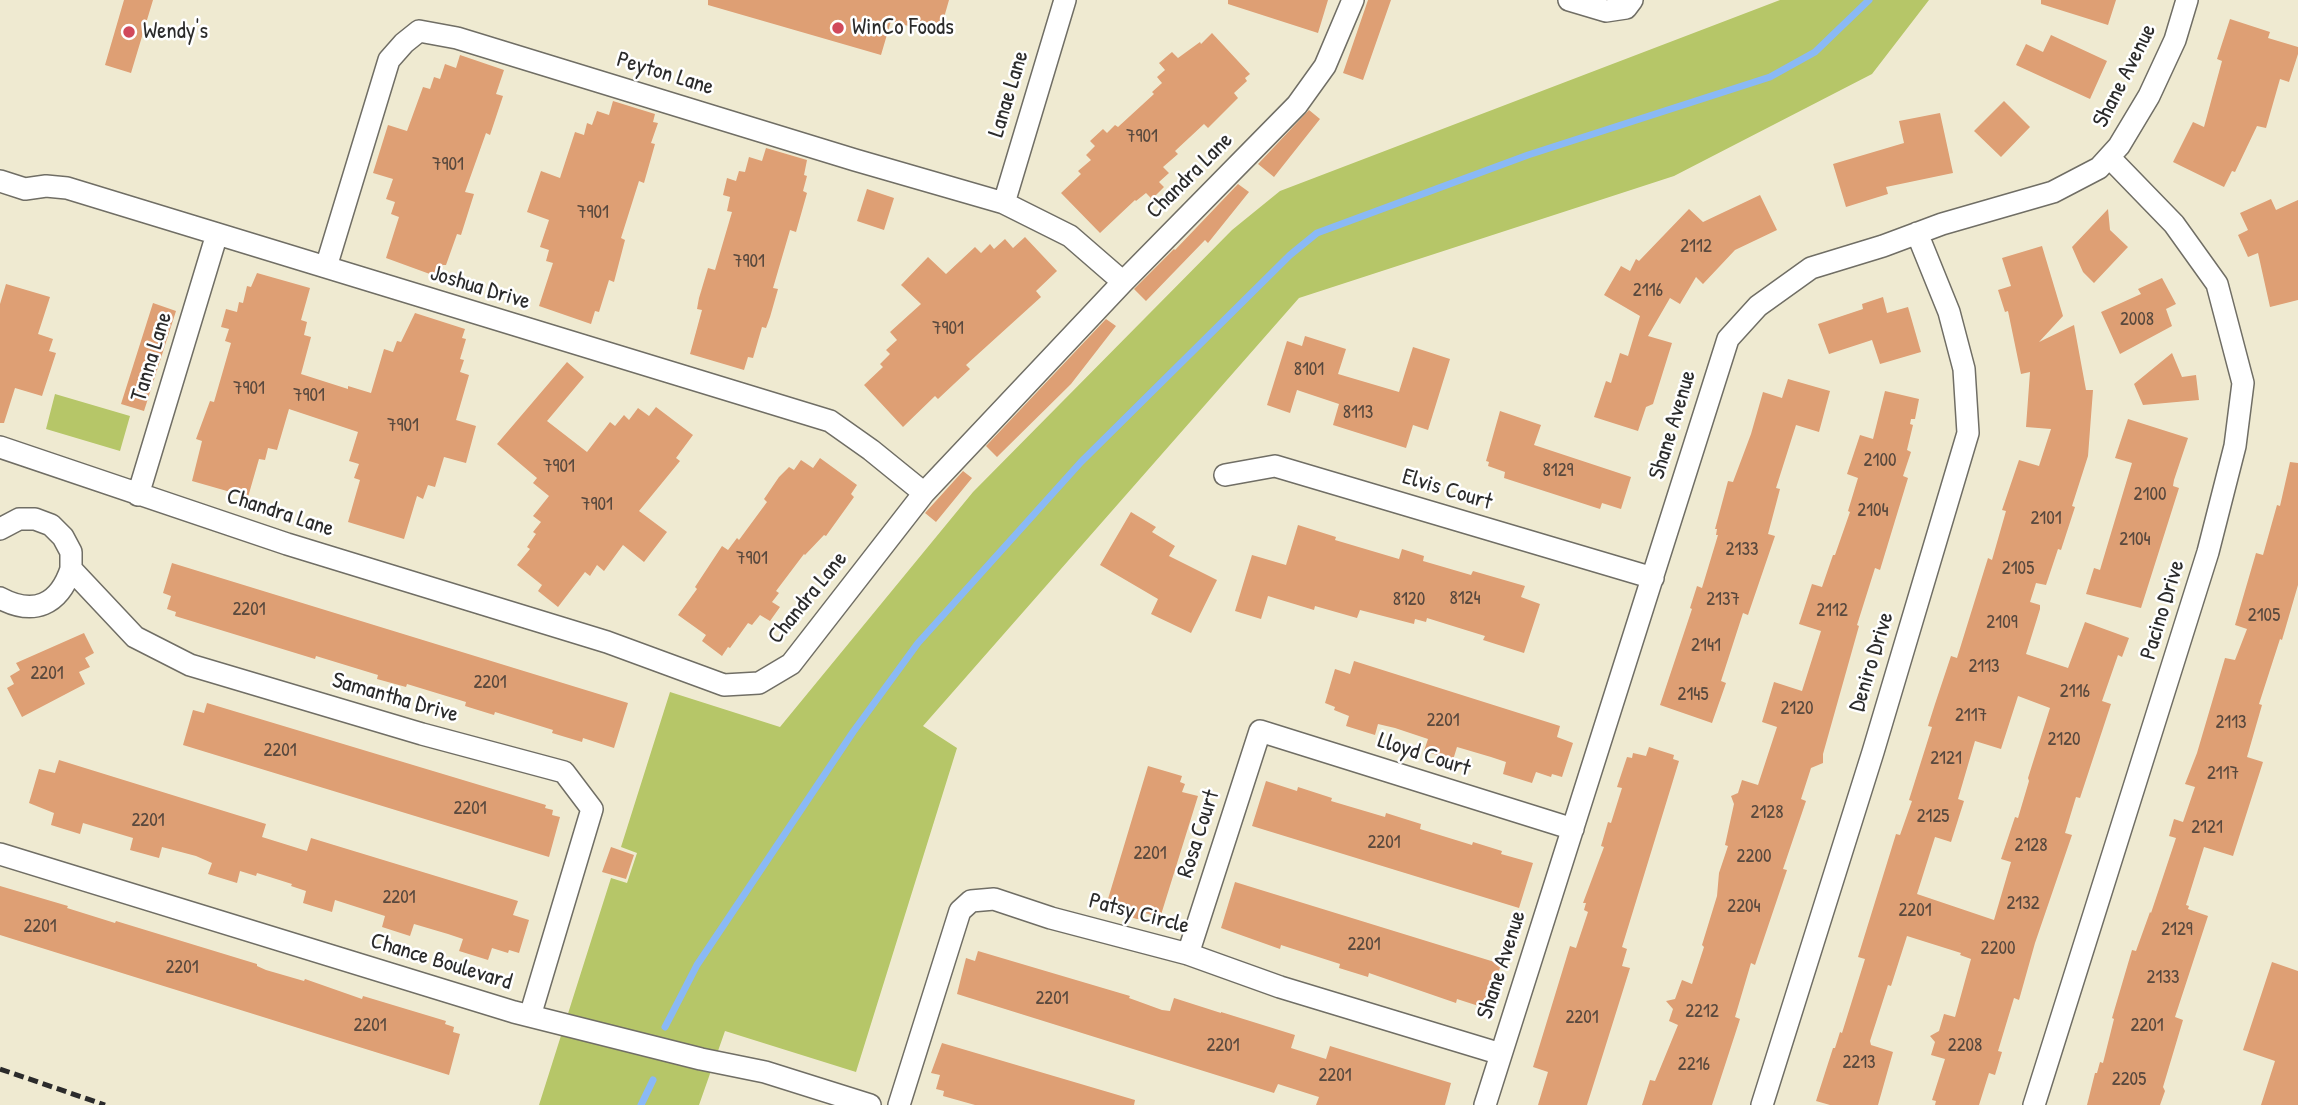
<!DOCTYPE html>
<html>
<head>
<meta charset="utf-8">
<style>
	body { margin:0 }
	canvas { display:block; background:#efead1 }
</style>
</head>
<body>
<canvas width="2298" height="1105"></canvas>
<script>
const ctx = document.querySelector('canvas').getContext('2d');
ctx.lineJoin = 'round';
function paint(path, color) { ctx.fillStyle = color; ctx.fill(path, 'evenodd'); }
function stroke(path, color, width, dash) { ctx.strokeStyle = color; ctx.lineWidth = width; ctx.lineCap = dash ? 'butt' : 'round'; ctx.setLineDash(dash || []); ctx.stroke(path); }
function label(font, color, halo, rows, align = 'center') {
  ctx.font = font + ' "Patrick Hand",sans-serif'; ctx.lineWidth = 5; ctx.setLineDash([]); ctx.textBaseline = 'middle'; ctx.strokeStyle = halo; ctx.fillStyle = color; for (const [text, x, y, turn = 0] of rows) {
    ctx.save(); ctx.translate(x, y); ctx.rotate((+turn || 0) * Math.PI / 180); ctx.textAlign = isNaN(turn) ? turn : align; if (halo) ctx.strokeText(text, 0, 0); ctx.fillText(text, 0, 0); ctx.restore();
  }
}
paint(new Path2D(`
	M1780,0H1929L1872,74L1674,176L1299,298L923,726L957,748L856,1072L725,1031L699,1105H539L611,878L627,883L637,853L621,847L670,692L780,727L973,492L1232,230L1280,191Z
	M55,394L130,416L120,451L46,429Z`), '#b6c668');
stroke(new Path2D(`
	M665,1027L697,965L853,732L918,643L1081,462L1290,255L1317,233L1528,155L1770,77L1815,52L1869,0
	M641,1105L653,1080`), '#8ab9f5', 7);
paint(new Path2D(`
	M124,0H153L131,73L105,65Z
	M708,0H949L939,35L891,21L881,55L708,5Z
	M1228,0H1328L1318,33L1228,4Z
	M1368,0H1391L1363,80L1343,73Z
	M2041,0H2116L2108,25L2041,4Z
	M2230,19L2270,32L2268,38L2298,47V54L2289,82L2280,79L2266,128L2257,126L2235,172L2232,171L2224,187L2173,162L2193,122L2204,127L2222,61L2217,59Z
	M1212,33L1250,74L1245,78L1247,81L1234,93L1238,98L1208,128L1204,124L1175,151L1178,154L1163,167L1169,173L1159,182L1164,187L1152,199L1146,193L1136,201L1135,200L1100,233L1061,193L1081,174L1078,171L1091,160L1086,155L1095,146L1090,141L1103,129L1107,133L1115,125L1118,127L1154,94L1152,92L1162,83L1157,77L1165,70L1159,63L1172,52L1178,58L1200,42L1201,44Z
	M2051,35L2107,61L2090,99L2016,65L2026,44L2043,52Z
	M460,55L504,70L496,94L503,96L490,135L486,133L465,192L474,194L461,235L457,234L446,265H443L438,277L386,258L399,217L391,214L395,202L386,199L393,179L373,173L388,125L407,131L423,87L430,89L434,77L440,79L445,64L456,68Z
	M613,101L655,114L653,122L658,123L651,143L655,144L644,183L639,181L621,238L625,240L614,282L609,280L599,312L595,311L591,324L539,306L553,263L546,261L549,250L540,247L549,220L527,212L541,171L560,178L575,132L584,135L587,123L592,125L597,111L609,115Z
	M2004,101L2030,127L2001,157L1974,131Z
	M1309,110L1320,119L1274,177L1258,164Z
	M1940,113L1953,173L1886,187L1888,194L1846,207L1833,164L1904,143L1899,121Z
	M766,148L807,160L804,175L807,176L803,191L807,193L796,232L790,230L773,288L778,289L770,317L766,328L762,327L753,358L748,357L744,370L690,354L702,310L697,309L699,298L708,268L715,270L732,212L727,211L730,197L723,195L727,178L736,181L739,171L745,172L749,157L762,161Z
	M1238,184L1249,192L1208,243L1205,240L1146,301L1134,289L1174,249L1175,250Z
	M867,189L894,198L884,230L857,221Z
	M1760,195L1777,230L1735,250L1703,284L1696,277L1680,304L1670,298L1648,336L1672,343L1653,404L1646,407L1638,431L1594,417L1606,381L1611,383L1620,353L1628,356L1640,316L1604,295L1621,266L1630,271L1636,259L1639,261L1689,209L1703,222Z
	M2271,199L2276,210L2298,200V300L2270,307L2258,253L2248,257L2238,235L2248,230L2240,213Z
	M2108,209L2110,230L2128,247L2094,283L2083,272L2072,247Z
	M1025,237L1057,271L1036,291L1041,297L966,365L970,369L938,399L935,396L903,427L864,385L883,367L880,364L890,354L886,350L897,340L890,332L921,304L901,285L928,257L946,274L975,247L981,253L990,244L994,249L1005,239L1013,248Z
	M2042,246L2063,316L2039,342L2074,325L2086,390H2093L2088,456L2072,506L2075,507L2061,550L2058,549L2046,585L2036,583L2030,602L2040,605V609L2026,654L2068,668L2085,622L2129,638L2122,657L2118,655L2102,701L2111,704L2080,798L2076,797L2065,833L2072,835L2035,943L2019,1000L2014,998L1998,1051L2002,1052L1995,1075L1989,1073L1979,1105H1935L1936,1101L1932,1100L1945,1059L1931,1055L1935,1042L1930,1036L1939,1031L1944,1014L1955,1017L1971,959L1960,955L1961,953L1907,936L1891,986L1888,985L1870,1041L1871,1045L1893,1052L1878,1105H1830L1816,1101L1833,1048H1835L1840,1032L1842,1033L1865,959L1858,957L1896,834L1900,835L1912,801L1909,800L1932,727L1928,726L1935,704L1951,656L1957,658L1988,558L1992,560L2006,511L2002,510L2019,460L2039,466L2051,429L2026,427L2030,372L2021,374L2008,311L2005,312L1998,290L2011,286L2002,258ZM2018,696L2050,708L2028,778L2029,781L2018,818L2015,817L2001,859L2011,862L1994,920L1917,894L1935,837L1951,842L1964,801L1958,799L1975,741L2001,749Z
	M257,273L310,288L301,320L307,322L304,335L311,337L301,374L348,389V386L371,393L384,349L393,352L397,341L401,342L415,313L465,329L462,338L466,339L460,359L464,360L460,372L469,375L456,420L476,426L466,463L444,457L435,487L428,485L423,499L417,496L404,539L348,522L360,480L354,478L359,464L349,461L358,432L289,409L277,450L268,448L265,460L259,459L248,497L192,481L202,441L196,439L210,401L214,402L231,343L225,341L229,329L221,327L226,309L237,312L239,302L243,303L247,286L251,287Z
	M2162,278L2176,304L2166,309L2172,326L2120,354L2101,312L2141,294L2138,289Z
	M6,284L50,297L38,334L53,339L49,351L56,353L42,396L15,388L4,423H0V304Z
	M1883,297L1887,313L1908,307L1921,352L1880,364L1872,340L1829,354L1818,324L1863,309L1862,304Z
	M153,303L176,311L144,411L121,404Z
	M1106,319L1116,326L1071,384L997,457L986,446Z
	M1305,336L1346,349L1338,374L1399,392L1413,347L1450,359L1428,430L1413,425L1406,448L1333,425L1339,404L1297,390L1290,413L1267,405L1287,341L1302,346Z
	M2172,353L2182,377L2196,375L2199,400L2143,405L2134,384Z
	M567,362L584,377L547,421L587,452L610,422L615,426L624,415L629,420L638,408L649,416L656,407L693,435L676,458L680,461L639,511L667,532L644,562L623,545L604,571L597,565L590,576L585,572L558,607L538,591L542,585L517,565L530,549L527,547L536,534L533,532L541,522L533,516L549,496L533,483L537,478L497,444Z
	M1788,379L1830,391L1819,432L1796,425L1776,488L1780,489L1768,534L1775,536L1748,615L1743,613L1721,681L1726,683L1712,723L1660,705L1692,609L1690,608L1697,586L1702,588L1718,535H1716L1717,529H1715L1728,481L1733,482L1751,434L1763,392L1782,398Z
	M1885,391L1919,399L1915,419H1911L1910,424L1913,425L1907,450L1911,452L1903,476L1908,478L1880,570L1875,568L1857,625L1859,626L1823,754V763L1811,768L1801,799L1806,801L1783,869L1787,870L1755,965L1751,963L1735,1017L1740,1019L1712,1105H1642L1650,1080L1655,1081L1678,1025L1669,1021L1673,1009L1666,1001L1675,999L1682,980L1692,984L1704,947L1702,945L1717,896L1719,873L1728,846L1725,845L1734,804L1731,796L1738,793L1742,780L1758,785L1777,727L1762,722L1774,682L1802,691L1821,631L1799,624L1812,584L1822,587L1833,555H1835L1850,512L1848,511L1858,478L1847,474L1860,435L1873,439Z
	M1500,411L1541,425L1534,445L1631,477L1621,509L1602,503L1600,509L1504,478L1505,472L1488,466L1489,462L1486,461Z
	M2128,419L2188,438L2174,480L2173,486L2179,488L2141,608L2086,594L2094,568L2100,570L2132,463L2115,458Z
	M820,458L857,485L851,494L854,497L826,536L824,535L805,555L804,554L776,591L779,593L772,602L780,607L770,621L760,615L752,625L748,623L730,648L728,647L722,656L702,641L706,635L678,615L697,589L695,587L722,546L728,550L737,538L739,540L767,502L764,499L779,477L789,467L794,470L801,460L813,468Z
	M2290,462L2298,463V585L2282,640L2280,639L2259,704L2262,705L2247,757L2263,762L2233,856L2204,847L2186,905L2189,906L2188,909L2208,916L2175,1017L2183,1020L2163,1087L2165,1091L2160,1105H2087L2095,1073H2097L2100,1062L2103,1063L2114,1019L2112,1018L2132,950L2136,951L2150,912L2151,913L2176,838L2169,836L2174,819L2183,822L2195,787L2185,784L2197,753L2225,658L2235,660L2247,629L2235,625L2256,553L2263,555L2277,505L2280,506Z
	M963,471L972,478L936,522L925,513Z
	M1131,512L1156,527L1152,532L1175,546L1169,556L1217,580L1191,633L1151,614L1158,599L1100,565Z
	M1298,525L1336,537L1335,540L1399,559L1402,549L1424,556L1423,561L1471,575L1473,571L1525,586L1521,597L1540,604L1524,653L1483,640L1485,636L1427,618L1426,622L1415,619L1414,624L1360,610L1357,618L1315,606L1314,610L1268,596L1261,619L1235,611L1252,555L1286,565Z
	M172,563L628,703L614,748L583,738L582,742L552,733L553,730L495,712L494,715L465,706L466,702L407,684L406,687L377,679L378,675L316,656L315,659L175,616L176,612L167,609L171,596L163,593Z
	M84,633L94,653L85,658L90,667L79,672L85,684L22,717L7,688L14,684L10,676L20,670L16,663Z
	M1354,661L1560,726L1557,737L1573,743L1562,777L1552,774L1551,777L1536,772L1532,783L1503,774L1506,762L1491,757L1457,747L1453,760L1424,751L1428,739L1395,728L1378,724L1375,735L1346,726L1349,716L1334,710L1335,707L1325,703L1335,669L1350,674Z
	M207,703L546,805L545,808L553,810L552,815L560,817L549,857L183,745L193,710L204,713Z
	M1649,747L1674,755L1673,759L1679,761L1622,947L1627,949L1622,966L1630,968L1609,1035L1587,1105H1538L1548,1072L1533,1067L1570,946L1576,948L1588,912L1584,910L1586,903H1583L1604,847L1601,846L1608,822L1611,823L1622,788L1617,787L1627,757L1632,758L1633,753L1646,756Z
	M59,760L266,824L262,837L307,851L311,838L518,901L513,915L529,920L519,953L509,950L508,953L492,948L488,960L459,951L463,939L448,934L414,924L410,936L382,927L385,916L335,900L332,912L303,903L306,891L291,886L292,884L257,873L256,876L240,871L237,883L208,874L212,863L196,856L162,847L159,858L130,850L133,838L83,823L80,834L51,825L54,813L29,803L39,769L55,773Z
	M1148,766L1182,776L1180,782L1185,784L1182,792L1198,796L1160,918L1145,913L1143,919H1137L1105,909Z
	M1266,781L1297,791L1298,787L1332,798L1331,801L1385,817L1386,813L1421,824L1420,829L1472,845L1473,842L1502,851L1501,854L1533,863L1519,908L1252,826Z
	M611,847L634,855L626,879L602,872Z
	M1235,882L1501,964L1488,1009L1457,999L1456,1003L1369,973L1368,977L1339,968L1340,964L1281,945L1280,949L1221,928Z
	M0,886L68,906L67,908L115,923L116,921L257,964V966L266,970L304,981L305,979L362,999L363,996L446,1021L445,1024L454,1027L453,1032L460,1034L449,1075L0,935Z
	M978,951L1130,996L1129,998L1162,1010L1170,1011L1174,998L1221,1013V1012L1295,1035L1291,1048L1326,1059L1330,1046L1451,1083L1445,1105H1316L1319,1097L1278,1084L1274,1093L957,994L966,958L975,961Z
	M2272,962L2298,971V1105H2261L2275,1061L2243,1050Z
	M942,1043L1135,1100L1134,1105H975L943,1096L944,1091L936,1089L940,1075L931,1073Z`), '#de9f74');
const street = new Path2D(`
	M1569,0L1606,11L1626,8L1632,0
	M0,181L25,189L46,186L67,188L830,421L871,450L924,493
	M1004,203L1065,0
	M326,267L389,60L404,43L419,31L457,38L855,160L1004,203L1070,236L1123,282
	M0,447L287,544L607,642L724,685L759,683L791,664L924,493L1123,282L1297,105L1325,66L1353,0
	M1225,475L1275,466L1653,578
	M138,495L217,234
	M0,529L19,519H35L51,525L63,537L71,552V569L135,637L190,665L422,734L564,772L592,809L530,1016
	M0,598C34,616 59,605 71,569
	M0,854L514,1012L701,1059L765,1072L870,1105
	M1188,954L1260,731L1573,829
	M899,1105L960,911L971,901L994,899L1051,918L1188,954L1280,987L1501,1054
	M1485,1105L1728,339L1758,306L1811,268L1883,246L1942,224L2053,192L2099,168L2119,146L2149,96L2175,40L2187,0
	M1762,1105L1873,752L1968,433L1964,369L1949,312L1917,233
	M2034,1105L2208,552L2235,446L2243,383L2217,284L2174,224L2109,157`);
stroke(street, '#706e65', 24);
stroke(street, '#fff', 21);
stroke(new Path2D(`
	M0,1069L105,1105`), '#2b2b2b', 5, [10, 5]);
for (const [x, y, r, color] of [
	[838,28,7,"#d1495b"],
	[129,32,7,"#d1495b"]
]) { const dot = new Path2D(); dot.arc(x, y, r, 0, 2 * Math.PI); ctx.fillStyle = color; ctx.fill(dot); stroke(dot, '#fff', 2.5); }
label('19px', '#58483d', null, [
	["7901",1142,137],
	["7901",448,165],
	["7901",593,213],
	["2112",1696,247],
	["7901",749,262],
	["2116",1648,291],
	["2008",2137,320],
	["7901",948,329],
	["8101",1309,370],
	["7901",249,389],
	["7901",309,396],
	["8113",1358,413],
	["7901",403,426],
	["2100",1880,461],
	["7901",559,467],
	["8129",1558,471],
	["2100",2150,495],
	["7901",597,505],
	["2104",1873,511],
	["2101",2046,519],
	["2104",2135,540],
	["2133",1742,550],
	["7901",752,559],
	["2105",2018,569],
	["8124",1465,599],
	["8120",1409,600],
	["2137",1723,600],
	["2201",249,610],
	["2112",1832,611],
	["2105",2264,616],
	["2109",2002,623],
	["2141",1706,646],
	["2113",1984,667],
	["2201",47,674],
	["2201",490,683],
	["2116",2075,692],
	["2145",1693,695],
	["2120",1797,709],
	["2117",1971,716],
	["2201",1443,721],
	["2113",2231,723],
	["2120",2064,740],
	["2201",280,751],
	["2121",1946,759],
	["2117",2223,774],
	["2201",470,809],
	["2128",1767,813],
	["2125",1933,817],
	["2201",148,821],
	["2121",2207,828],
	["2201",1384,843],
	["2128",2031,846],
	["2201",1150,854],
	["2200",1754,857],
	["2201",399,898],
	["2132",2023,904],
	["2204",1744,907],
	["2201",1915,911],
	["2201",40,927],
	["2129",2177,930],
	["2201",1364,945],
	["2200",1998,949],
	["2201",182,968],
	["2133",2163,978],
	["2201",1052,999],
	["2212",1702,1012],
	["2201",1582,1018],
	["2201",370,1026],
	["2201",2147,1026],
	["2201",1223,1046],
	["2208",1965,1046],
	["2213",1859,1063],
	["2216",1694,1065],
	["2201",1335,1076],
	["2205",2129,1080]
]);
label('23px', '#2b2b2b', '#fff', [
	["WinCo Foods",852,28],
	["Wendy's",143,32]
], 'left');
label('23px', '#2b2b2b', '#fff', [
	["Peyton Lane",665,74,17],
	["Shane Avenue",2125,76,-63],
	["Lanae Lane",1009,94,-73],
	["Chandra Lane",1190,176,-45],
	["Joshua Drive",480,288,17],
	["Tanna Lane",152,357,-73],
	["Shane Avenue",1673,425,-73],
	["Elvis Court",1447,490,17],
	["Chandra Lane",280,513,18],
	["Chandra Lane",808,598,-51],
	["Pacino Drive",2163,610,-73],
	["Deniro Drive",1872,662,-73],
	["Samantha Drive",395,698,16],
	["Lloyd Court",1424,755,18],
	["Rosa Court",1199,834,-72],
	["Patsy Circle",1139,914,15],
	["Chance Boulevard",441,962,17],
	["Shane Avenue",1502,965,-72]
]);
</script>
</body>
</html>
